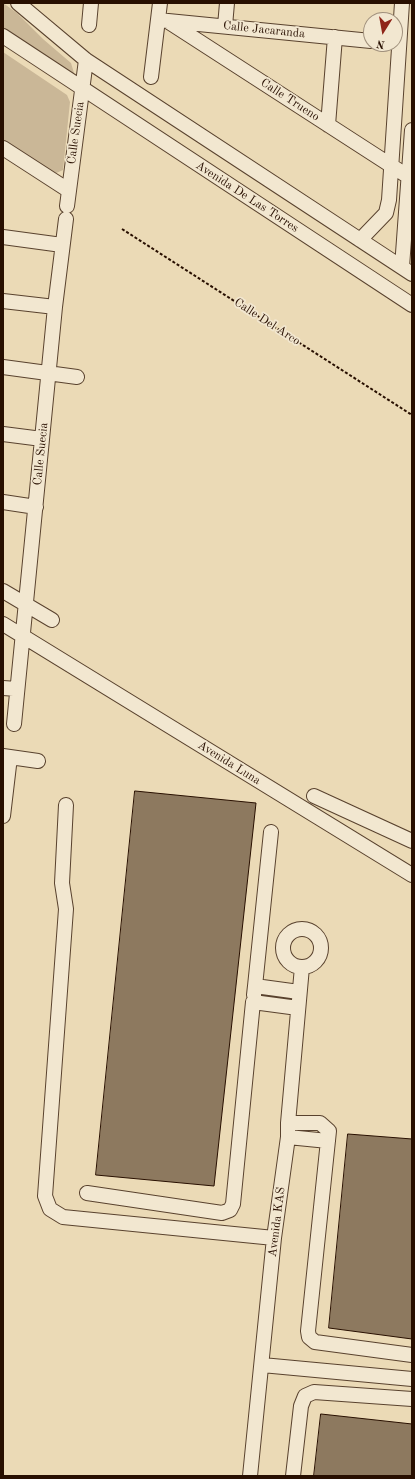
<!DOCTYPE html>
<html>
<head>
<meta charset="utf-8">
<style>
	body { margin:0 }
	#map { position:relative; width:415px; height:1479px; overflow:hidden; background:#ebdab6; font-family:"Old Standard TT",serif }
	canvas { display:block }
	.frame { position:absolute; inset:0; border:4px solid #280f00; pointer-events:none }
	.north { position:absolute; left:363px; top:12px; width:40px; height:40px; box-sizing:border-box; background:#f2e7d0; border:1px solid #a1917d; border-radius:50%; rotate:191deg; font-size:11px; font-weight:700; line-height:16px; text-align:center; color:#280f00 }
	.north::after { content:''; display:block; margin:auto; width:14px; height:18px; background:#8f2418; clip-path:polygon(50% 0,100% 100%,50% 72%,0 100%) }
</style>
</head>
<body>
<div id="map">
<canvas width="415" height="1479"></canvas>
<div class="frame"></div>
<div class="north">N</div>
</div>
<script>
const ctx = document.querySelector('canvas').getContext('2d');
ctx.lineJoin = 'round';
function paint(path, color) { ctx.fillStyle = color; ctx.fill(path, 'evenodd'); }
function stroke(path, color, width, dash) { ctx.strokeStyle = color; ctx.lineWidth = width; ctx.lineCap = dash ? 'butt' : 'round'; ctx.setLineDash(dash || []); ctx.stroke(path); }
function label(font, color, halo, rows, align = 'center') {
  ctx.font = font + ' "Old Standard TT",serif'; ctx.lineWidth = 3.5; ctx.setLineDash([]); ctx.textBaseline = 'middle'; ctx.strokeStyle = halo; ctx.fillStyle = color; for (const [text, x, y, turn = 0] of rows) {
    ctx.save(); ctx.translate(x, y); ctx.rotate((+turn || 0) * Math.PI / 180); ctx.textAlign = isNaN(turn) ? turn : align; if (halo) ctx.strokeText(text, 0, 0); ctx.fillText(text, 0, 0); ctx.restore();
  }
}
paint(new Path2D(`
	M3,3L17,13L43,39L71,63L74,73L67,74L3,32Z
	M3,52L67,95L70,102L63,170L54,174L3,141Z`), '#cab797');
const building = new Path2D(`
	M135,791L256,803L214,1186L96,1175Z
	M348,1134L412,1139V1339L329,1328Z
	M321,1414L412,1424V1476H314Z`);
paint(building, '#8d795f');
stroke(building, '#280f00', 1);
const minor = new Path2D(`
	M18,3L86,60L412,274
	M158,20L371,41
	M169,22L412,179
	M89,25L91,3
	M225,26L227,3
	M3,36L412,305
	M151,77L160,3
	M328,125L335,37
	M3,148L68,190
	M67,206L86,60
	M3,237L62,245
	M360,240L386,213L389,200L402,3
	M402,267L412,130
	M3,301L55,307
	M3,367L77,377
	M3,434L42,439
	M3,502L36,507
	M3,591L52,620
	M3,624L412,875
	M3,688L17,689
	M14,724L55,307L66,219
	M3,756L38,761
	M314,796L412,841
	M66,805L62,883L66,909L45,1196L50,1209L63,1217L274,1238
	M3,816L10,757
	M283 948a19 19 0 1 1 38 0a19 19 0 1 1-38 0Z
	M255,986L271,832
	M254,995L255,986L299,992
	M288,1123H320L329,1131L308,1331L309,1337L315,1342L412,1355
	M288,1137L328,1141
	M87,1193L222,1213L230,1210L233,1204L253,1002L298,1008
	M262,1365L412,1379
	M250,1476L274,1238L288,1137V1123L302,967
	M293,1476L301,1406L305,1396L314,1392L412,1399`);
stroke(minor, '#59422e', 16);
stroke(new Path2D(`
	M122,229L412,415`), '#280f00', 2, [3, 2]);
stroke(minor, '#f2e7d0', 14);
label('12px', '#280f00', '#f2e7d0', [
	["Calle Jacaranda",264,30,6],
	["Calle Trueno",290,100,33],
	["Calle Suecia",76,133,-82],
	["Avenida De Las Torres",247,197,33],
	["Calle Del Arco",267,322,33],
	["Calle Suecia",41,454,-84],
	["Avenida Luna",229,763,32],
	["Avenida KAS",277,1222,-83]
]);
</script>
</body>
</html>
